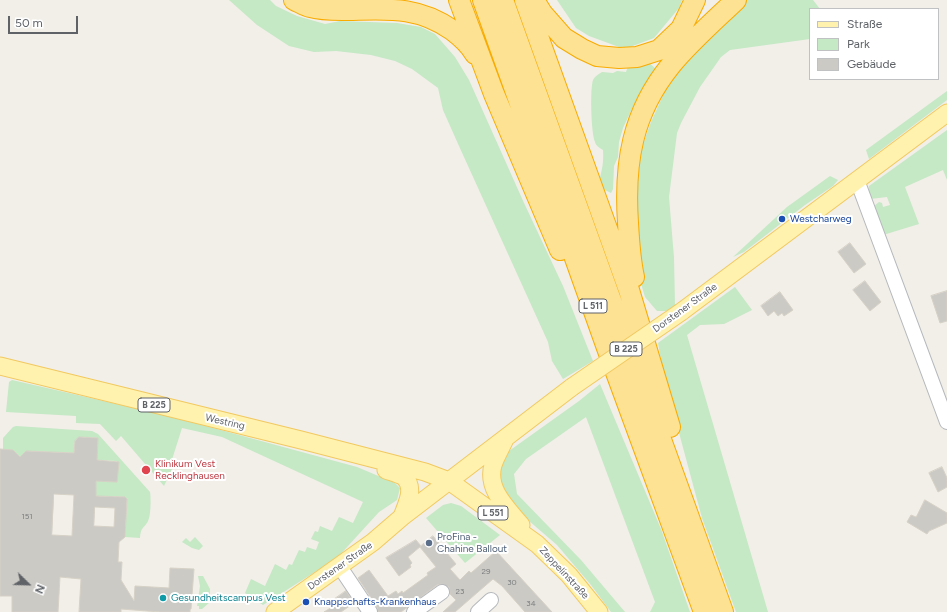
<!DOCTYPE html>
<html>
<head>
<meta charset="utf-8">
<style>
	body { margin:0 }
	#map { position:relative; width:947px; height:612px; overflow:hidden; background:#f1efe8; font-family:Figtree,sans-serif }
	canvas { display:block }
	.legend { position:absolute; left:809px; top:8px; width:130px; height:72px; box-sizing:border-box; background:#fff; border:1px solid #bfc1c3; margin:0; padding:5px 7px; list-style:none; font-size:12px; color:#5f6368 }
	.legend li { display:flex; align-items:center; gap:8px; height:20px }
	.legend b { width:20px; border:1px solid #bfc1c3 }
	.north { position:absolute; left:8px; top:564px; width:40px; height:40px; -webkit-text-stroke:3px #fff; paint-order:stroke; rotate:113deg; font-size:11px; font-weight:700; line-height:16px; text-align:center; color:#5f6368 }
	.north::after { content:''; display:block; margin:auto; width:14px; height:18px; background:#5f6368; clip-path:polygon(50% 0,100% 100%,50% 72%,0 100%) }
	.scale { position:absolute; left:8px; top:16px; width:70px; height:18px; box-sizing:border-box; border:2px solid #5f6368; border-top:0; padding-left:5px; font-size:12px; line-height:14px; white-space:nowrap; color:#5f6368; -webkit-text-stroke:3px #fff; paint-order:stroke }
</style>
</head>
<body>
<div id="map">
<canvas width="947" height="612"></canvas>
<ul class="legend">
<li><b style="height:5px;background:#fff2af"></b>Straße</li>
<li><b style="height:11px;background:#c5e8c5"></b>Park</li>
<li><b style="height:11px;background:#cccac5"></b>Gebäude</li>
</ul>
<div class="north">N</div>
<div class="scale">50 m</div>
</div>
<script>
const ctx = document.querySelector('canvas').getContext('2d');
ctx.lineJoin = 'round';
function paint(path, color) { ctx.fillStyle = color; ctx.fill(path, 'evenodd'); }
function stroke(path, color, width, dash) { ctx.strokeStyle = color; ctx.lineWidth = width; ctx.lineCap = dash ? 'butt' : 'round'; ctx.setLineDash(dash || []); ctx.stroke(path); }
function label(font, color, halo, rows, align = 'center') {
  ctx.font = font + ' Figtree,sans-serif'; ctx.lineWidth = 4; ctx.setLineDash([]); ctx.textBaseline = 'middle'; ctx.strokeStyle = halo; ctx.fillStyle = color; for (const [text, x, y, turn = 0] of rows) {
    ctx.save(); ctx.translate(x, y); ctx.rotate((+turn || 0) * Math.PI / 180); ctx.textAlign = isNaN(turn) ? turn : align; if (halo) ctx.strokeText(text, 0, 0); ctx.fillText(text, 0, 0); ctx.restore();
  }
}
paint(new Path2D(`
	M229,0H270L276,6L297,16L325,24L340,21L397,23L421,27L435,34L455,57L469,80L524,203L563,286L593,361L563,379L552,361L548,342L459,146L443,110L438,88L412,69L395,61L371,55L336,51L314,52L289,46L257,25Z
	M557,0H682L679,8L654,38L630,47H619L589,36L576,28Z
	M747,0H813L820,9H810V39L730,50L721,57L700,87L681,123L677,133L669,197L674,258L675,306L666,311H657L645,297L642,287L639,267L635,188L639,155L651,122L666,89L687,60L702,47L716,30Z
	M646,60L656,69L637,98L623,128L619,142L618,157L614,166L613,189L611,193L603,189L599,181C602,171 604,161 603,150C600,148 596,146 595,142C591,132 590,89 593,80C595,76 599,74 602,72L613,73L617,71L626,72L628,66Z
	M947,91V100L869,159L866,150Z
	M947,130V180L943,170L905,187L919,224L883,235L873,207L879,202L882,203L883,207L890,205L887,197L870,199L868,192L869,186Z
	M830,176L838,180L833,186L805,205L744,252L733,257L787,207Z
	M735,287L752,310L724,324L700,325L687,335L768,612H736L702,518L664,377L658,343Z
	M12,380L169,416L357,467L395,483L400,488L397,500L379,512L337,558L263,605L245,593L251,579L265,586L275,564L286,570L289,564L292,565L299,550L305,552L307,547L316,550L319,542L311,539L315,531L318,532L320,526L332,531L339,517L353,523L363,502L222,437L182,428L169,469H172L164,486L121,436L116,441L100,424L76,423V416L6,412L9,382Z
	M600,384L661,529L690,612H650L655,602L586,417L526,459L514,474L517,494L581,560L625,612H611L591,585L557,545L521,514L505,497L500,483V469L509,451L579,401L580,402L579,401Z
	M16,426L92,431L98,434L150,492C151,497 151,516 148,521C144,529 141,526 140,538L125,537L127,500L125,497L96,496V479L118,463L116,461L96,460L98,438L82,437L81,439H77L75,441L74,453L26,451L13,481L15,452L13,450H3V438L13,427Z
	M451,503L461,506L500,535L465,563L426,518L443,505Z
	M195,537L203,546L199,550L192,548L182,542L186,538L190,542Z
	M198,576H203L210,589V602L202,609H199V606H197L200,586Z`), '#c5e8c5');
const building = new Path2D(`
	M850,243L866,264L854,273L838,252Z
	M865,281L881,302L870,311L853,290Z
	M947,291V321L940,323L931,296Z
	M780,292L793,310L784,316L782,313L778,316L774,311L768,316L761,306Z
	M79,437L98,438L97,460L119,462L117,482L96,481V496L125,497L127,499L125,537L119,542L118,562H122L121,580L134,601L135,586L169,588L170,568L194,569L191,609H190V612H160L121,609V612H79L81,579L60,577L58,612H12V596H0V449L13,450L20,457L26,451L74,453L75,441ZM54,494L74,495L72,536L52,535ZM95,507L115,508L114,527L94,526Z
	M942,467L947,478V487L938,492L929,473Z
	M925,500L947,513V523L929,531L927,534L907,522L911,515L916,517Z
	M433,536L456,564L450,569L460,580L469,571L471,573L496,551L552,612H525L502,586L493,579L455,612H443L456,600L450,594L449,587L442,584L437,585L401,612H378L377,607L358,578L369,570L388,596L396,591L398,594L402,591L403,593L428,575L427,573L436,567L420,547Z
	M416,540L421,546L408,557L412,563L410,565L411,567L399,576L386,558Z
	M346,591L354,603L341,612H324L332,607L329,603Z`);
paint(building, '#cccac5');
stroke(building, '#d6d1c6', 1);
const minor = new Path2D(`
	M857,180L947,422
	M340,567L370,612
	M414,612L442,592
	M478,612L491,600`);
const major = new Path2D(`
	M681,312L947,113
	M0,366L301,440L425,472L449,481L537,544L569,575L599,612
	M505,439C501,448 496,456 493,465C486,489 507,508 521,525
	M386,470C391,472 399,474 404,477C416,488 406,505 402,517
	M275,612L373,542L402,517L572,387`);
const highway = new Path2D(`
	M294,0C299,2 305,6 310,7C324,11 339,10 353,10C391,9 419,7 452,30C460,36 470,45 475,54
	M459,0L494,94L560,250
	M483,0L607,348L704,612
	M503,0L723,612
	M525,0L629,290L670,427
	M534,0L542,13L564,38L582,49L597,56L619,58L637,57L659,50L681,29L695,0
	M634,277C630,259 629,241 628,223C624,163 632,113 671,65C690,42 714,21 736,0`);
stroke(minor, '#b5b8bc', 16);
stroke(major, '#f2c960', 19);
stroke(highway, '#f9ab00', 22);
stroke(minor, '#fff', 14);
stroke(major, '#fff2af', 17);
stroke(highway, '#fde293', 20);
const majorBridge = new Path2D(`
	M572,387L681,312`);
stroke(majorBridge, '#f2c960', 19, []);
stroke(majorBridge, '#fff2af', 17);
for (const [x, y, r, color] of [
	[782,219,4,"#1a4fb4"],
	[146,470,5,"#e0444e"],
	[429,543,4,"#5c6f8a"],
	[163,598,4,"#0f9aa8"],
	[306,602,4,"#1a4fb4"]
]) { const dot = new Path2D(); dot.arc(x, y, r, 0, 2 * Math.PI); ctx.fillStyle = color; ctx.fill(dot); stroke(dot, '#fff', 1.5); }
label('8px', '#7a7d7f', null, [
	["151",27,517],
	["29",486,572],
	["30",512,583],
	["23",460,592],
	["34",531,604]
]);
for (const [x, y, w] of [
	[593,306,28],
	[626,349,32],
	[154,405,32],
	[493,513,30]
]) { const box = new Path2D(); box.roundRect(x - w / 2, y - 7, w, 14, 3); ctx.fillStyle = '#fff'; ctx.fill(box); stroke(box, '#5f6368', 1); }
label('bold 9px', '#5f6368', null, [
	["L 511",593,306],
	["B 225",626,349],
	["B 225",154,405],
	["L 551",493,513]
]);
label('10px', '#164399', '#fff', [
	["Westcharweg",790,219],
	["Knappschafts-Krankenhaus",314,602]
], 'left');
label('10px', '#5f6368', '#fff', [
	["Dorstener Straße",685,308,-36],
	["Westring",225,422,13],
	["Dorstener Straße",340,566,-35],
	["Zeppelinstraße",564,573,47]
]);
label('10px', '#be3a42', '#fff', [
	["Klinikum Vest",155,464],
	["Recklinghausen",155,476]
], 'left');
label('10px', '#4e5e75', '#fff', [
	["ProFina -",437,537],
	["Chahine Ballout",437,549]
], 'left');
label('10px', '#0d838f', '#fff', [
	["Gesundheitscampus Vest",171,598]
], 'left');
</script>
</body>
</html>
